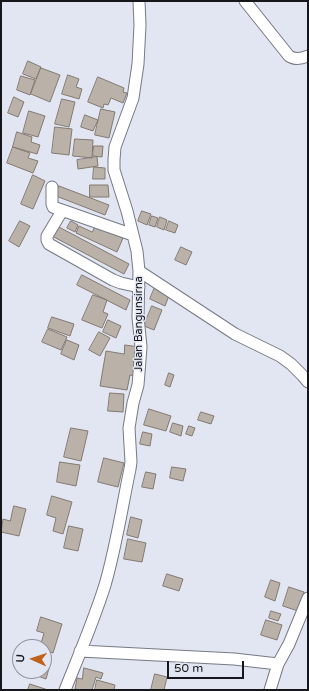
<!DOCTYPE html>
<html>
<head>
<meta charset="utf-8">
<style>
	body { margin:0 }
	#map { position:relative; width:309px; height:691px; overflow:hidden; background:#e2e6f2; font-family:"Varela Round",sans-serif }
	canvas { display:block }
	.frame { position:absolute; inset:0; border:2px solid #15171b; pointer-events:none }
	.north { position:absolute; left:12px; top:639px; width:40px; height:40px; box-sizing:border-box; background:#e2e6f2; border:1px solid #90939c; border-radius:50%; rotate:273deg; font-size:11px; font-weight:700; line-height:16px; text-align:center; color:#15171b }
	.north::after { content:''; display:block; margin:auto; width:14px; height:18px; background:#c06219; clip-path:polygon(50% 0,100% 100%,50% 72%,0 100%) }
	.scale { position:absolute; left:167px; top:661px; width:77px; height:18px; box-sizing:border-box; border:2px solid #15171b; border-top:0; padding-left:5px; font-size:12px; line-height:14px; white-space:nowrap; color:#15171b; -webkit-text-stroke:3px #e2e6f2; paint-order:stroke }
</style>
</head>
<body>
<div id="map">
<canvas width="309" height="691"></canvas>
<div class="frame"></div>
<div class="north">U</div>
<div class="scale">50 m</div>
</div>
<script>
const ctx = document.querySelector('canvas').getContext('2d');
ctx.lineJoin = 'round';
function paint(path, color) { ctx.fillStyle = color; ctx.fill(path, 'evenodd'); }
function stroke(path, color, width, dash) { ctx.strokeStyle = color; ctx.lineWidth = width; ctx.lineCap = dash ? 'butt' : 'round'; ctx.setLineDash(dash || []); ctx.stroke(path); }
function label(font, color, halo, rows, align = 'center') {
  ctx.font = font + ' "Varela Round",sans-serif'; ctx.lineWidth = 3; ctx.setLineDash([]); ctx.textBaseline = 'middle'; ctx.strokeStyle = halo; ctx.fillStyle = color; for (const [text, x, y, turn = 0] of rows) {
    ctx.save(); ctx.translate(x, y); ctx.rotate((+turn || 0) * Math.PI / 180); ctx.textAlign = isNaN(turn) ? turn : align; if (halo) ctx.strokeText(text, 0, 0); ctx.fillText(text, 0, 0); ctx.restore();
  }
}
const building = new Path2D(`
	M28,61L41,67L36,79L23,74Z
	M41,68L60,75L50,102L31,94Z
	M68,75L79,79L76,87L82,89L79,99L62,94Z
	M21,76L35,80L30,95L17,90Z
	M98,77L124,88L123,92L127,93L123,103L111,98L108,105L104,104L103,108L88,102Z
	M14,97L24,102L18,117L8,113Z
	M62,99L75,102L69,127L55,124Z
	M101,109L115,112L109,138L95,135Z
	M29,111L45,116L38,137L23,133Z
	M85,115L98,120L93,131L81,127Z
	M55,127L72,129L69,155L52,153Z
	M17,132L32,137L31,142L40,145L37,154L13,147Z
	M75,139L93,140L92,158L73,156Z
	M94,146H103L102,157L93,156Z
	M13,147L30,153L28,158L38,161L33,173L7,163Z
	M97,157L98,166L78,169L77,160Z
	M94,167L105,168V179H93Z
	M33,175L45,181L33,209L21,204Z
	M90,185H108L109,197H90Z
	M59,186L109,205L105,215L56,196Z
	M142,211L151,214L147,225L138,221Z
	M152,216L158,218L155,227L149,225Z
	M160,217L167,220L164,230L157,227Z
	M20,221L30,226L19,247L9,241Z
	M71,221L78,225L75,232L67,228Z
	M169,221L178,225L175,233L166,230Z
	M96,225L123,238L117,252L76,233L79,226L92,232Z
	M57,226L129,264L124,274L52,236Z
	M181,247L192,252L186,265L175,260Z
	M82,275L130,300L126,310L77,285Z
	M155,287L170,293L165,306L150,299Z
	M93,295L107,300L103,312L108,314L102,328L82,320Z
	M152,306L162,310L154,330L144,326Z
	M52,317L74,324L70,336L48,328Z
	M108,320L121,326L116,338L103,332Z
	M48,329L67,337L61,350L42,342Z
	M99,332L110,338L100,356L89,350Z
	M67,340L79,345L74,360L61,354Z
	M125,345L139,347L135,376L130,375L127,390L100,386L106,351L124,354Z
	M169,373L174,375L170,387L165,385Z
	M110,393L124,394L123,412L108,411Z
	M149,409L171,416L166,431L144,425Z
	M201,412L214,416L211,424L198,420Z
	M173,423L183,426L181,436L170,432Z
	M189,426L195,428L192,436L186,434Z
	M71,428L88,431L81,461L64,457Z
	M143,432L152,434L150,446L140,444Z
	M104,458L124,463L118,487L98,482Z
	M60,462L80,465L76,486L57,482Z
	M172,467L186,469L183,481L170,478Z
	M146,472L156,474L153,489L142,487Z
	M52,496L72,502L63,534L53,531L56,518L47,515Z
	M14,506L26,509L19,536L1,532L3,519L10,521Z
	M131,517L142,520L138,538L127,535Z
	M69,526L83,529L78,551L64,548Z
	M128,539L146,543L142,562L124,559Z
	M167,574L183,579L179,591L163,586Z
	M271,580L280,583L275,601L265,597Z
	M289,587L304,592L298,611L283,606Z
	M271,611L281,614L278,621L269,618Z
	M41,617L62,624L53,653L44,650V647H40L44,633L37,631Z
	M266,620L282,625L277,640L261,635Z
	M44,659L51,661L46,679L32,674L33,671H44Z
	M84,668L103,673L101,679L96,677L92,690H81L75,689L77,678L82,679Z
	M155,674L167,677L164,690H151Z
	M97,680L115,685L114,690H95Z
	M30,684L48,690H28Z`);
paint(building, '#bab1a8');
stroke(building, '#827971', 1);
const street = new Path2D(`
	M245,1L289,56C295,60 301,59 308,56
	M52,187V204L53,207L133,235
	M62,211L47,236V240L49,244L113,280L121,283L139,287
	M139,271L235,334L280,356L291,364L302,375L308,382
	M80,651L234,659L278,664
	M65,690C79,655 94,620 105,585C116,547 122,507 130,469L131,462L129,428L133,403L138,385L141,347L138,317L139,271L137,251L127,211L114,170V160L115,147L133,98L138,64L140,25L139,1
	M270,690L278,664L289,644L308,598`);
stroke(street, '#767a85', 13);
stroke(street, '#fff', 11);
label('11px', '#15171b', '#e2e6f2', [
	["Jalan Bangunsirna",139,324,-90]
]);
</script>
</body>
</html>
